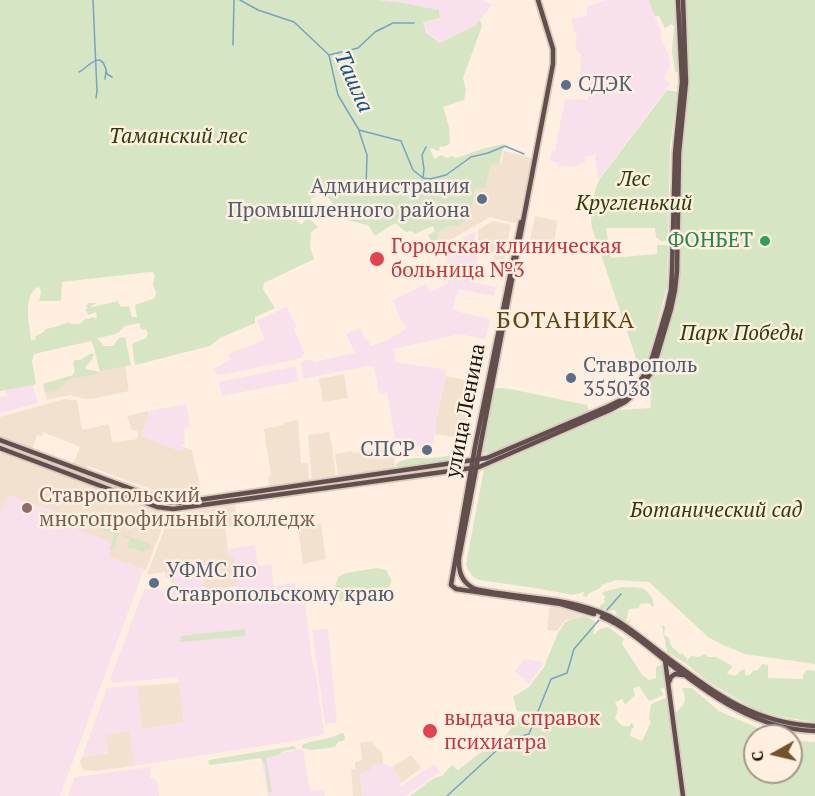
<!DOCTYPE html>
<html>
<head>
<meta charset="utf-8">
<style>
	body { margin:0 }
	#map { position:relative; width:815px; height:796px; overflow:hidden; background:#feefe0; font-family:"PT Serif",serif }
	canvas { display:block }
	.north { position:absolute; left:743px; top:724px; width:60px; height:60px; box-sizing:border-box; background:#feefe0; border:2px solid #a3978c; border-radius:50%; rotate:262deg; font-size:16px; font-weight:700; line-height:24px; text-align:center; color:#1a140e }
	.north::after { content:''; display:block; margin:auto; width:21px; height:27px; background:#725328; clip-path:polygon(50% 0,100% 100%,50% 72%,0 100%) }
</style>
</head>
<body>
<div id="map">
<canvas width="815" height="796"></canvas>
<div class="north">С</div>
</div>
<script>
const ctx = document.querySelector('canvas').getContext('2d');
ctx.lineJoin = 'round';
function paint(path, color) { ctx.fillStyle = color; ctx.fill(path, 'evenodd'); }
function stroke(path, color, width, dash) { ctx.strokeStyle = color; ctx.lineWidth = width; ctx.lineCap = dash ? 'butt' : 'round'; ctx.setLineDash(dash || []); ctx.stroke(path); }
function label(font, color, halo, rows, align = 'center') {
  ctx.font = font + ' "PT Serif",serif'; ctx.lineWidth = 5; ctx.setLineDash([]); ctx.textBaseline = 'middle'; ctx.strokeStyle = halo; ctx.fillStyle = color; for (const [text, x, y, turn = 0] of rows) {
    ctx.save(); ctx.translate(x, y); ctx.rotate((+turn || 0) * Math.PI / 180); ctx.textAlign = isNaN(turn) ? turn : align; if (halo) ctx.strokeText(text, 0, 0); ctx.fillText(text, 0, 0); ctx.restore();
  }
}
paint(new Path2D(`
	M504,151L532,158L518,222L514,223L490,217L443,244L437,233L451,225L456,227L470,218L475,189L486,188L491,163H501Z
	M535,216L558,221L552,251L540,252L528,250Z
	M493,221L511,225L503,265L493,262L494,254L479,251L481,241L478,240V230Z
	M125,366L129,391L92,399H86L70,395L47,400L43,387Z
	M344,374L348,398L323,402L319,379Z
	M446,376L470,381L466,399L473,401L465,439L437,434L436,435H435L436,424H435Z
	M64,399L77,400L82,430L109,424L112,442H116L137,439L139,432L131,429L127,416L148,411L149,414L141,436L181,451L183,447L192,450L202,494L172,499L167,498L149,491L148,488L88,466L86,470L72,465L74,460H75L80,447L43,432L42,436L37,435L32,450L0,437V417Z
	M298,420L301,463H308L309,482L270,489L268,476H271L264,429L283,425L284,423Z
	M329,432L332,446L336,479L312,482L308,435Z
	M387,446L393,449L394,451L395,471L339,479L335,454L352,451L353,453Z
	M3,453L164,513L165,520L146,570L108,557L76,529L78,520L8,495L0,516V454Z
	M235,505L238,525L225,528L229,556H234L238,586L205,591L200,559L172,563L175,583H171L170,578H166L165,572L147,575L168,519L171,515L174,514Z
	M321,523L326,559L303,564L298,526Z
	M550,604L586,612L585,616L565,620L557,631L547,630Z
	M179,683L184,722L142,729L137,686Z
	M130,731L134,766L95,771L83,770L80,762L82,757L108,753L106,735Z
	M371,741L382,753L383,763L370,766V771L360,774L362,796H353L351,769H355V762L362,760L360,743Z
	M411,755L421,768L401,783L398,780L400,778L392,767Z`), '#f2e1cf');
paint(new Path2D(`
	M377,0H484L492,5L476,25L440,43L427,32L423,22L440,19L441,16L439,10L403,3Z
	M608,0H648L662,34L660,35L668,54L670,64L664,78L670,84L598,180L595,157L596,154L585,157L586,163H581L576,167L566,166L559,167L556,162L550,161L552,151L555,150L565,99L588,100V76H580L581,53L578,52L575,48L577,32H574V33L571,19L587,16V6Z
	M476,231L474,241L481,242L472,282L496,287L494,296L459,289L458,295H456L453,309L459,311V312L490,319L486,339L459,334L394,349L395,362L447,370L435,423L437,424L434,435V444L416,447L415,440L408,441V442L396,444L387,393H379L374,367L371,368L368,366L303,379L301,362L311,359L314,362L355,353L346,334L360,328L366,341L368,340L371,346L391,339V337L397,334L398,335L407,327L400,318L393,300L426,284L430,292L447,284L450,277L448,275L451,272L442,250Z
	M286,307L297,326L294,329L304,352L302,357L294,360L220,375L217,374L214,369L231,359L228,354L265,340L257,321Z
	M296,366L298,381L222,396L219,382Z
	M32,384L38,403L0,413V397L6,396L5,390Z
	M186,404L190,426L184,429L185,445H181L183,447L181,452L141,436L149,414V411Z
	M8,495L79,520L77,529L113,543L109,557L144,569L60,796H0V515Z
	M255,545L258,566L271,564L274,586L295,583L298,595H304L313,667L315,669L324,734L294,741L134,766L129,731L106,735L108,753L82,757L107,688L137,685L142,729L184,722L178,677L115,683L112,682L110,679L144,590L160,588L161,590L176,587L172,563L200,559L205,591L237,587L234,556H229L228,549Z
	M328,629L337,722L325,724L312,630Z
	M524,659L543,662L542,666L529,684L515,671Z
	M303,749L310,791L324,790L325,796H268L261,757Z
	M383,763L392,767L401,778L398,780L401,783L400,787L434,764L440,772L405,796H362L360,774L370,771V766Z
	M151,767L150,777L157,781L159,796H68L75,777Z`), '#f8e0ed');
paint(new Path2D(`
	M0,0H377L403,3L439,10L440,18L423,22L426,33L440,43L476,25L480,20L482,26L463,78L466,90L464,100L443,107L449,127L450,143L446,146L439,147L440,149L438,151L432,148L430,149L433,156L435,159L440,155L444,156L446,158L452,156L456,158L485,148L504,144L499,164L491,163L486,188L475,189L470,218L456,227L451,225L437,233L442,245L435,249L428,235L435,231L433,226L414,234L412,231L406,232L395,223L375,236L368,225L339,218L333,203L324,193L311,198V203L293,214L294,218L301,225L308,217L318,227L311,232L310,247L314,259L264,283L263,289L275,308L255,317V323L220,338L210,346L135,365L132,344L146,338L148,334L146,329L142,330L140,328V323L125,326L119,332L113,335L97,338L104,346H113L119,338L125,337L131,365L100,372C97,362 95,348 91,341L34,354L32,362L36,383L34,385L0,391ZM149,272H153L155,276L153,285L156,292L155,298L135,305L137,317H132L129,306L121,307L118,301L93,307L91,306L97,303H89L85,306L88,307L85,310L89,315L96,312L97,319L92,317L89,319H85L80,324H71L69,322L55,327L45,329L44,332L36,336L35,340H31C30,324 22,299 37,287L40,288L41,293L39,301H61L62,282Z
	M648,0H675L679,72H675L672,52L674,26L671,24L665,28L659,16H655Z
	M685,0H815V664L744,654L743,653L723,645L708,637L649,582L616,580L602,585L600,588L588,594L587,597L583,596L584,592L573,595L535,588L480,580C471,577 469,573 466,564L484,469L620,410L651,408L650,391L647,387C661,358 676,315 678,282C681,240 679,197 680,155C681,135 686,115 687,96C690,64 687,32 685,0Z
	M667,90L678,92L670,147L668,241H661L656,237L655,228H606L611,258L657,254V245H668L667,286L647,364L639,367L592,228C589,212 593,195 599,180Z
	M90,354H94L92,359L85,368C90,372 95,369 100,373L69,380L65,382L64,385L59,387L58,389L52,392L45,391L43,384L73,375L75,371L73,363L75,360H80Z
	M500,388L510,389L587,405L589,411L493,453H482L480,451L493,389Z
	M467,448L466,451L460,452L458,462L397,470L396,464C405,458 414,458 424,458C434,459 445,456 454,455L457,449Z
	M466,464V466L209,502L210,500Z
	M81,519L113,529L115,532L150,544V548L147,549L144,552L132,548L129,549L128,545L130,539L119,534L117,536L113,550L110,549L114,535L82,521Z
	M377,568L386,570L391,579C391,587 388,591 381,595L340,601L339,596L335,587L338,577L346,573Z
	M622,587C633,588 646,585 650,596L652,597L654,606L653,607L649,603L640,604L639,608L629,609L626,622H627L630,620L631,621L628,624L618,619L615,610H612L611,611H609L607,609H600V606L605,602L604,599L606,597L602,594L603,592Z
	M585,616H587L596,622L593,635L600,629L608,627L624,639L622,644L643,676L649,680L656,678V667L663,664L666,687L660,689L664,695L649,701L639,686L633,689L635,695L625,705L622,699L615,702L618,709L615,718C619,723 622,728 630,726L631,723L633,724L634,728H632L630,736L642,741L651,722L649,719L651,704L666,698L674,714C684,705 688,702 682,688H692L719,711L762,730L783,736H755V772H791V738L799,741L815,742V796H410L434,778L442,776L452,765L458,770L484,750L506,735L523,712L517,711L513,697L529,687L544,667L558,633L565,622L572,619Z
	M663,625L665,627L664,635L669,638L671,646L680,654L682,653L687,659V661L691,656L699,657L705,654L708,657H716L731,665L732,668L729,670L727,673C732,676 737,677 740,671L745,669V675H750L753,671L758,670L762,664L768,665V678L803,679V675L807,670L815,671V722L778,716L754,709L707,681L686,664V662L685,663L667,652L662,626Z
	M245,629V636L180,642L181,636Z
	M342,733L344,734L345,740L338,742L335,747L312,750L302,748V745C315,739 330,740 342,733Z
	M294,746L297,749L283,751L280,754L266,758L272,792H268L265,765L261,758L210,765L208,762L209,760Z`), '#d6e5c4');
stroke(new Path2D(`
	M93,0L97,91L96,98
	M240,0L258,10L294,22L329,55L338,95L359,130L401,141L413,170L423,178L430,179L446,175L471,157L488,153L505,146L524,154
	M233,45L234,0
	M329,55L358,48L375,32L393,23H414
	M79,72C90,66 102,47 107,74L112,77
	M105,79L106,71
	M359,131L367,155L366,189
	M423,178L424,169L422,155L426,147
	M606,611L621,594
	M447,796L508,740L529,734L551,679L567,673L574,649L599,620`), '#77a3c3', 1.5);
const major = new Path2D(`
	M538,0L553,49V64L459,558C458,572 462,583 475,589C520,599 566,596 609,616C628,626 644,640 661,653C711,690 750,723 815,726
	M521,222L475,447L451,585L456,589L561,604L594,614
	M0,440L167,502L178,503L487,458L609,406L623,399L634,389L647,371L653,355L667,308L671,290L672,271L675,153L682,82L678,0
	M0,448L157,507L173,509L479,467L610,410L625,402L637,392L651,373L657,356L671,309L675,290L677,271L679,153L686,82L683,0
	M602,617C626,627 646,645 666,661C712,696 755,729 815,731
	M665,660L683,796
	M669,682L671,677L675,674L683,675`);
stroke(major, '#daccbe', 8);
stroke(major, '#624f4d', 4.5);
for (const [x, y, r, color] of [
	[566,85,6,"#5c6f8a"],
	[482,199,6,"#5c6f8a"],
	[765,241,6,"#2e9e5b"],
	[377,259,8,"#e0444e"],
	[571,378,6,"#5c6f8a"],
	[427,450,6,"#5c6f8a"],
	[27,508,6,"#8d6e63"],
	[154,583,6,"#5c6f8a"],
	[430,731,8,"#e0444e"]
]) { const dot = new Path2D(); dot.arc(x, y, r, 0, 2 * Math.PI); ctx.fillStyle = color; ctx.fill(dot); stroke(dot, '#feefe0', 2); }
label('21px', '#4e5e75', '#feefe0', [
	["СДЭК",578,85],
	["Администрация",470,187,"right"],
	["Промышленного района",470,211,"right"],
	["Ставрополь",583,366],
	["355038",583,390],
	["СПСР",415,450,"right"],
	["УФМС по",166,571],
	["Ставропольскому краю",166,595]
], 'left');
label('italic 21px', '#2c3f0b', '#feefe0', [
	["Таманский лес",178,137],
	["Лес",634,180],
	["Кругленький",634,204],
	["Парк Победы",742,334],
	["Ботанический сад",716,511]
]);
label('21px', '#27864d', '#feefe0', [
	["ФОНБЕТ",753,241]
], 'right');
label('21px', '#be3a42', '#feefe0', [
	["Городская клиническая",391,247],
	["больница №3",391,271],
	["выдача справок",444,719],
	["психиатра",444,743]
], 'left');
label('21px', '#1a140e', '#feefe0', [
	["улица Ленина",466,411,-79]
]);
label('21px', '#785e54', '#feefe0', [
	["Ставропольский",39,496],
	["многопрофильный колледж",39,520]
], 'left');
label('italic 22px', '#0b5984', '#feefe0', [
	["Ташла",353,82,66]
]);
ctx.letterSpacing = '1.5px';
label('24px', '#64420d', '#feefe0', [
	["БОТАНИКА",566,321]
]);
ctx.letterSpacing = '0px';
</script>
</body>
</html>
